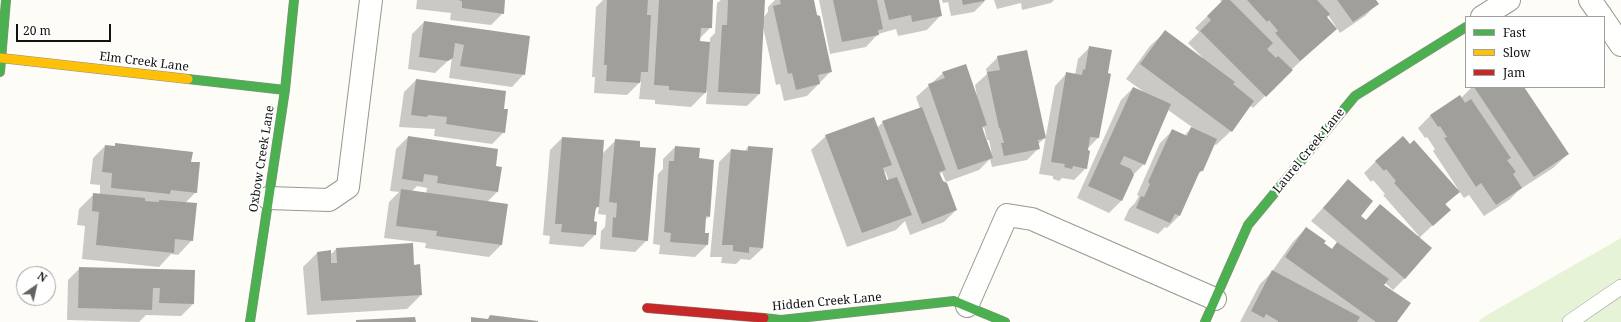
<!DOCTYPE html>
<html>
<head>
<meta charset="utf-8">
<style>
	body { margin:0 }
	#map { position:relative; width:1621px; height:322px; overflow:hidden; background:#fdfcf7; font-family:"Noto Serif",serif }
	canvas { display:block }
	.legend { position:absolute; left:1465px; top:16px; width:140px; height:72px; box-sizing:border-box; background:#fff; border:1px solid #a0a0a0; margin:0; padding:5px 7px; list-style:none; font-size:12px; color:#111 }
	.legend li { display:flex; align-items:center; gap:8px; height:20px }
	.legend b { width:20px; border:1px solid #a0a0a0 }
	.north { position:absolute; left:16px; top:266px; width:40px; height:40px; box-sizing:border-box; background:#fff; border:1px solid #a0a0a0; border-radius:50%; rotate:34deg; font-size:11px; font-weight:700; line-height:16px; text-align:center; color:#111 }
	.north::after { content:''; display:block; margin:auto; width:14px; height:18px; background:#646362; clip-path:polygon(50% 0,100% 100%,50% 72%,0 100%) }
	.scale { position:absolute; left:16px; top:24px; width:95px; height:18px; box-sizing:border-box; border:2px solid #111; border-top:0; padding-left:5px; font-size:12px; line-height:14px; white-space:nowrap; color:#111; -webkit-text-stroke:3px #fff; paint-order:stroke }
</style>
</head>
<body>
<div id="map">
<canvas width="1621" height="322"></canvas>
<ul class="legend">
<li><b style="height:5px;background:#4caf50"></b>Fast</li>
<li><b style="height:5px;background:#ffc107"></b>Slow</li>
<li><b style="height:5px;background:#c62828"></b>Jam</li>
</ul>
<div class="north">N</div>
<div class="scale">20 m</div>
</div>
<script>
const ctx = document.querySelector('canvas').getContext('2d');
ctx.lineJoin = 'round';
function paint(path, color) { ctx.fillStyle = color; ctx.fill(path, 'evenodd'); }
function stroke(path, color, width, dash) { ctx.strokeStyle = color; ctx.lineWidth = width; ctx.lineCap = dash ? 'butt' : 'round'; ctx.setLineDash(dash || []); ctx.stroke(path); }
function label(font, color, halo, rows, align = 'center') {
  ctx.font = font + ' "Noto Serif",serif'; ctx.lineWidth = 4; ctx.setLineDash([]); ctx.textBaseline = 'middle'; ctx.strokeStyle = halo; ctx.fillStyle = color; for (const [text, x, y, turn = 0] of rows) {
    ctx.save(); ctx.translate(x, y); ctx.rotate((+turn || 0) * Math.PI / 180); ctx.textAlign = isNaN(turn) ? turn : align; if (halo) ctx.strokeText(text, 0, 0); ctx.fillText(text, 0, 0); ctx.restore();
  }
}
paint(new Path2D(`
	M1621,238V322H1479L1482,318Z`), '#e7f3d7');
paint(new Path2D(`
	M417,0H504L503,13L491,25L450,20L451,13L416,9Z
	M603,0H712L711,27L699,39V42L710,43V38L715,33L717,3L721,0H764L763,18L768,12V7L775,0H813L831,71L807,96L784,101L780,84L776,85L763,27L759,94L747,106L706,104L707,91L691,107L655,104V100L639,99L641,81L627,95L594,93L595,77H592L596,7Z
	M819,0H938L941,15L927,30L898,36L896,29L878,34L866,47L830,54Z
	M942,0H986L974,12L951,16L948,2L943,3Z
	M994,0H1054L1051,3L1022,10L1021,3L997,9Z
	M1220,0H1375L1377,4L1365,16L1340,33L1337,28L1291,70L1253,108L1250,105L1231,131L1216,145L1214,144L1202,171L1197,175L1179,216L1167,228L1165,227L1158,234L1124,220L1129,209L1135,203L1139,196L1137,195L1160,143L1172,131L1184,136L1192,127L1168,110L1144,164L1133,175L1121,201L1109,213L1077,198L1121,100L1133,88L1144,92L1126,79L1150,46L1165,32L1203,59V58L1188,43L1199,32L1195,28L1222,2ZM1328,15L1336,27L1335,28L1326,17Z
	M424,22L524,74L512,87L449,78L452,57L435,73L408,69L412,34Z
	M1090,47L1098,138L1087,149L1086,168L1074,180L1062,178L1059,181L1053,179V176L1039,174L1055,86L1067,73L1075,75L1078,59Z
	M998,57L1045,138L1038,144L1039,148L1027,160L992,167L990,159L979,170L946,182L942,172L939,175L956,210L944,222L910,235L905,221L896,230L847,247L811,150L826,136L877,128L883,122L920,108L916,97L943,73L977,96L975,85L987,74L986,69ZM984,127L987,140H989L992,154L982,130ZM885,171L889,181H887L883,173Z
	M416,80L503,110L504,132L492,144L434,136L435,129L399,127L404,92Z
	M1472,87H1523L1568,154L1553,168L1519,190L1509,200L1484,216L1469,195L1464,198L1459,191L1445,205L1449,210L1419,238L1405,278L1393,290L1385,283L1383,285L1396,322H1240L1260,284L1271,273L1292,243L1306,228L1331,250L1338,243L1311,221L1348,180L1359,216L1365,221L1419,236L1383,195L1385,194L1373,180L1371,182L1364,173L1376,161L1458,189L1433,151L1435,149L1427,137L1425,138L1418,128L1430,116L1459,97L1461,98Z
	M408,137L495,167L497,192L487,202L501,245L489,257L425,248L426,243L384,238L389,202L399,192L390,191L396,149ZM417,186L427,188L426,193L412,191Z
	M562,138L602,154L616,140L647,240L635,252L600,249L601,231L605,227L606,215L598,214L599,206L595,210L593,222L595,235L583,247L549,244L550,236L543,235L550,150Z
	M116,145L190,162L196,192L185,203L192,240L178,255L171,254L159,267L82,259L85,226L77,225L79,209L94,194L100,195V185L90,184L93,158L105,146L113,147Z
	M675,147L698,159L709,216L705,220L704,234L707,245L695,257L659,254L660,245L653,244L658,174L663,169V159Z
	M748,147L763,248L750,260L741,259L736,264L721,263L722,257H710L719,162L731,150L744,152Z
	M336,249L414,266L421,295L407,309L307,315L303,267L318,252L330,255Z
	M80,268L194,271L193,304L181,316L146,315L139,322L67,320L68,280Z`), '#0003');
paint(new Path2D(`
	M458,0H505L504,14L462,8V1Z
	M607,0H648L647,15H651L648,72H641L640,83L606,81L607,65H604Z
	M659,0H713L712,28H701L700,41L710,42L706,93L669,90V86L654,85Z
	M728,0H765L760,94L718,92L722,25H727Z
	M780,0H814L817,15L820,16L832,72L818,75L820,84L796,90L792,73L788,74L773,6L781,4Z
	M833,0H877L883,29L878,30L879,35L842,42Z
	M884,0H939L942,16L912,22L911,15L889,20Z
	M962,0H984V1L963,5Z
	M1223,0H1230L1273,43L1267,49L1276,58L1278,56L1293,70L1266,97L1200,31L1211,20L1207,16Z
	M1247,0H1317L1330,14L1327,17L1337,29L1300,61L1275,33L1278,31L1269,20L1267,22Z
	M1337,0H1376L1379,4L1353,22Z
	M424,21L530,36L525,75L460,66L464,45L455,43L453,58L448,61L419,57Z
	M1165,30L1235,82L1233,84L1254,101L1232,132L1140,64Z
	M1089,46L1112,50L1108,73L1111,74L1099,138L1090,137L1088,150L1090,151L1087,169L1073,166L1072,169L1064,167L1065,164L1051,162L1066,72L1082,75L1083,69L1085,70Z
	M1027,50L1046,138L1038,140L1040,149L1004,156L1001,143H1004L1000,128H999L987,72L1000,70L997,56Z
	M966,64L987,125L982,127L993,158L958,170L928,84L945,78L942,72Z
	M416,79L506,91L504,109H508L505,133L446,124L447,117L428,115L427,117L411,115Z
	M1133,87L1171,104L1145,165L1124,156L1120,164L1131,169L1134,175L1122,201L1088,186Z
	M1474,87H1524L1569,154L1534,177Z
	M1460,95L1465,103L1471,99L1511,158L1507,160L1516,172L1513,174L1522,188L1496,205L1481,183L1476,187L1444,138L1447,137L1440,126L1438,127L1430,115Z
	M922,107L946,170L939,172L943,181L947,183L957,210L922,224L882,121Z
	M874,117L892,165L883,168L887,180L897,177L912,215L862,233L825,135Z
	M1191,127L1217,139L1203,171H1200L1180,216L1175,214L1170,223L1136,208L1141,196L1144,197L1150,184L1148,182L1172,129L1187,136Z
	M408,136L498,149L496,166L502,167L498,192L437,183L438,176L424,174L423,182L402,179Z
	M1403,136L1410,144L1414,140L1460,192L1445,204L1451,210L1433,226L1394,183L1396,181L1386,169L1384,171L1375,161Z
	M562,137L604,140L599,207H596L594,221L597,222L596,235L561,232L562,224H555Z
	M615,139L640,141V147L656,148L648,241L612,237L613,217L616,218L617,203L609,202Z
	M115,143L193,152L191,162H200L197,193L171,190L170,194L111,188L112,173L102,172L105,145L115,146Z
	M675,146L700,148L699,158L714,160L710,217L706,216L705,233H709L708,245L670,242L671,233L664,232L669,161H674Z
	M748,146L773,148L763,248L749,247V253L733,251V245H722L731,149L748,151Z
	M1348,179L1373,201L1361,216L1366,220L1380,204L1432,248L1405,279L1323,208Z
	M401,189L508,204L502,245L436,236L437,231L396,226Z
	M93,193L145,198V201L159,202V200L197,203L193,241L175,239L174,253L96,245L99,212L92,211Z
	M1306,227L1326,241L1324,243L1332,249L1337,242L1389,279L1384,285L1411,303L1397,322H1376L1285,257Z
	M413,243L414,265L420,264L422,295L321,301L317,252L331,250V263H337L336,248Z
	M79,267L195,270L194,304L159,303L160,288H153L152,310L78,308Z
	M1272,270L1360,317L1357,322H1278V321L1266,314L1264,318L1251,311Z
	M490,315L538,321V322H471V317L488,319Z
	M415,317L416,322H356V320Z`), '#a19f9c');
const lane = new Path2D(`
	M1570,322L1621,287`);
const street = new Path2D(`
	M1590,0L1602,17
	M1482,17L1509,0
	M1604,20L1621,45
	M268,198L329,200L348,187L371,0
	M967,306L1007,215L1032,219L1215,299`);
const fast = new Path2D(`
	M0,72L6,0
	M188,79L285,90
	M764,318L781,320L954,301L1005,322
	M250,322L285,90L294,0
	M1205,322L1248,225L1355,96L1466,27`);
const slow = new Path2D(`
	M1,58L188,79`);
const jam = new Path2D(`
	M647,308L764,318`);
stroke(lane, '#979795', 16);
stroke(street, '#979795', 24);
stroke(fast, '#8e8d8b', 10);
stroke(slow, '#8e8d8b', 10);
stroke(jam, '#8e8d8b', 10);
stroke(lane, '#fffffe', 15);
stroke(street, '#fffffe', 22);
stroke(fast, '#4caf50', 9);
stroke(slow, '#ffc107', 9);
stroke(jam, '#c62828', 9);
label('12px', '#111', '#fff', [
	["Elm Creek Lane",144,62,7],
	["Laurel Creek Lane",1309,151,-51],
	["Oxbow Creek Lane",262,159,-81],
	["Hidden Creek Lane",827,302,-5]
]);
</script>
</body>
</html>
